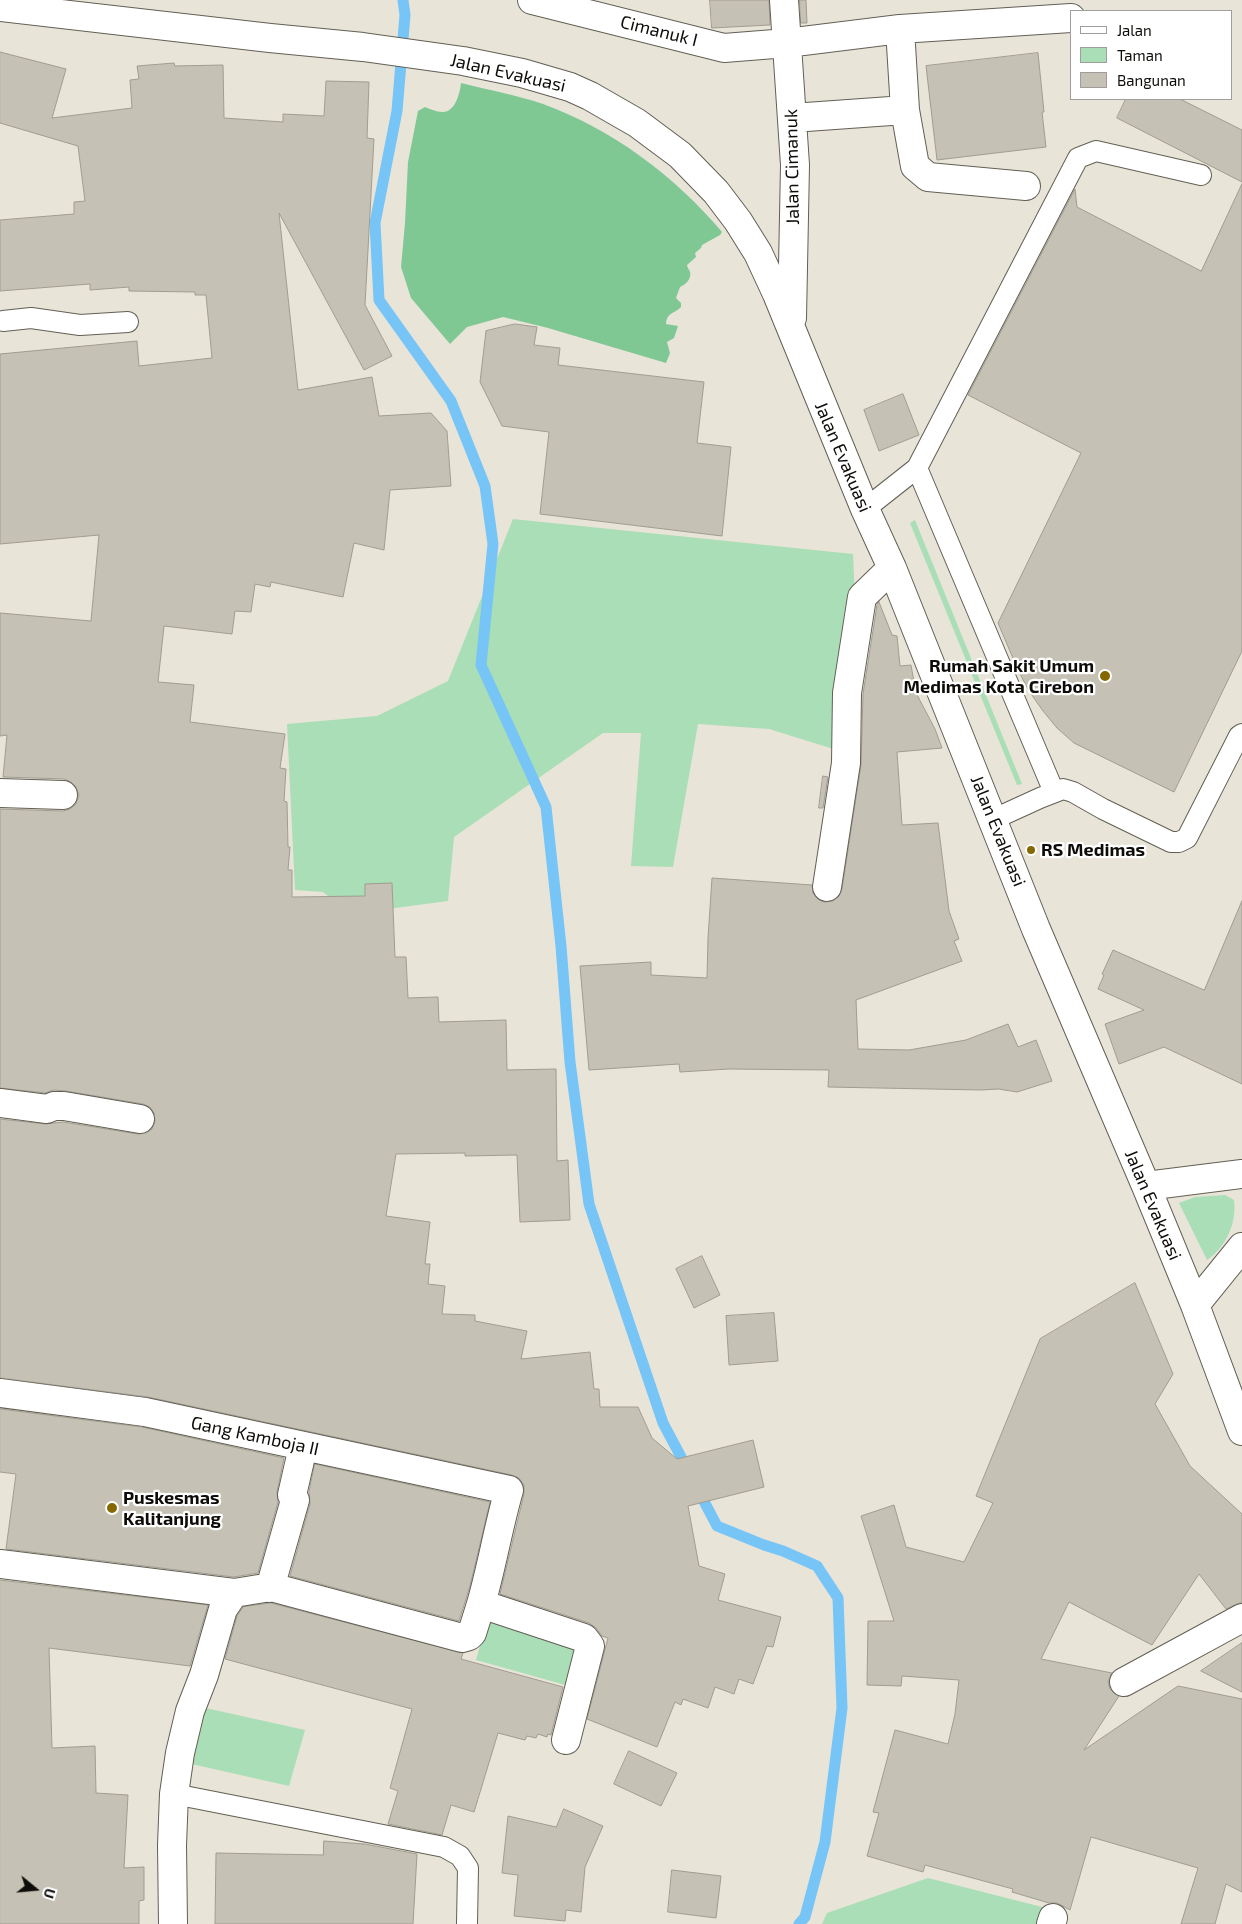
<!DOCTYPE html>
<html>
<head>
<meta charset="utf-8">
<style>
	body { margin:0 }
	#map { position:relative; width:1242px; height:1924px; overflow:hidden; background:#e9e4d8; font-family:"Exo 2",sans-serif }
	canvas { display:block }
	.legend { position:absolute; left:1070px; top:10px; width:162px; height:90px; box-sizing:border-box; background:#fff; border:1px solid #9f9e9c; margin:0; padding:6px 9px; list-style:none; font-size:15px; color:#0e0c08 }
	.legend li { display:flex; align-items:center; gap:10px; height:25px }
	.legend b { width:25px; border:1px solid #9f9e9c }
	.north { position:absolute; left:10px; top:1864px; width:50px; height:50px; -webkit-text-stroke:4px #fff; paint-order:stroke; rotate:107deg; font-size:14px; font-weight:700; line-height:20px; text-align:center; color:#0e0c08 }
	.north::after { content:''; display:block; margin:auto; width:18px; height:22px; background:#0e0c08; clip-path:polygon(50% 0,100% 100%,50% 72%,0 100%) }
</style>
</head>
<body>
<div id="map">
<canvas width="1242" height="1924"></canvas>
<ul class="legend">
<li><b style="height:6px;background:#fff"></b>Jalan</li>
<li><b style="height:14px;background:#a9deb6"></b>Taman</li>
<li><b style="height:14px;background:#c6c1b5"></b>Bangunan</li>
</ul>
<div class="north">U</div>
</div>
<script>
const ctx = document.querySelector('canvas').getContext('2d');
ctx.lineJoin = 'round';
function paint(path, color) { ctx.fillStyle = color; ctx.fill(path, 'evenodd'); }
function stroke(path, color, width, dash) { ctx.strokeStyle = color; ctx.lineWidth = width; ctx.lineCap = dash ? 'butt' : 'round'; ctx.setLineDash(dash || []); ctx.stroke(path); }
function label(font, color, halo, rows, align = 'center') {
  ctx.font = font + ' "Exo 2",sans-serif'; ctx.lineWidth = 4.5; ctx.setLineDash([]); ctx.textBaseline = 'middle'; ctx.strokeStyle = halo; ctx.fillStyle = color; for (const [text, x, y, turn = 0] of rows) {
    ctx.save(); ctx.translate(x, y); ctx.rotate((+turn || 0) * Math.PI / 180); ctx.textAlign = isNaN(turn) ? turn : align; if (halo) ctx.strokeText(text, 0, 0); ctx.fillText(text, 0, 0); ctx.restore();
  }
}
paint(new Path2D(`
	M513,519L853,554L855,599L840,751L769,729L698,724L673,867L631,866L641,733H603L454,837L448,901L350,914L323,892L295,890L287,724L377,716L448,681Z
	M915,520L1022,784L1017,785L910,523Z
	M1225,1195L1234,1200C1237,1223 1226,1247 1207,1260L1179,1203L1195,1197Z
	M488,1618L581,1645L569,1686L476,1660Z
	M201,1707L305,1730L289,1786L187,1763Z
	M928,1878L1046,1908L1049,1924H822L827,1913Z`), '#a9deb6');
paint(new Path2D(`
	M461,83C488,90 517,95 543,104C612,129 675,176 722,232L720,235L702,245L701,248L695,253L696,257L687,265C687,267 689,269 690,272C692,279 685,285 680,287L676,298L681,303V307C674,314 667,312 666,324L678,326L674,338L667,342L670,353L666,363L548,328L503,317L467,327L450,344L411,298L401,267L405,223L408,162L418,111L425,107C430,109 437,112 442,112C455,113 460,93 461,83Z`), '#7fc893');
stroke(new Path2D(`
	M403,0L405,15L397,111L375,223L379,300L451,401L485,486L493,544L481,665L546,807L561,946L570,1062L589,1204L663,1423L689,1472
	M697,1488L717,1526L764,1545L783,1551L817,1566L838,1598L842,1708L825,1842L805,1917L799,1924`), '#77c4f7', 11);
const building = new Path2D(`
	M710,0H769L770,25L712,28Z
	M800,0H806L807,23H801Z
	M0,52L66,69L52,118L132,108L130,80L139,79L137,66L174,63L175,66L223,65L224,118L283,122V114L324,116L326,81L369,82L367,138L374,139L365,305L392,356L364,370L279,213L298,390L372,377L379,416L431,413L447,431L451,486L390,490L384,550L354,543L343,597L271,582L270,587L255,584L251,612L235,611L232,634L164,626L158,682L194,685L190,722L285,734L280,768L286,769L284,801L287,802L288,847H290L288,870H292V897L365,896V884L392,883L395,957H406L408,998L438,997L439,1022L506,1020L507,1070L556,1069L557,1161L568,1160L570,1220L520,1222L517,1155L465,1156V1153L396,1154L386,1216L430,1222L425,1264H430L428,1284L445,1286L442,1314L475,1315V1321L527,1331L521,1359L590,1352L594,1389H599L600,1407H638L652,1438L677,1459L753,1440L764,1487L688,1506L699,1566L725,1574L718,1600L781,1617L773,1647L767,1646L753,1684L739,1679L734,1694L715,1687L708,1708L683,1699L681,1705L675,1702L657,1747L587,1719L608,1638L602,1636L596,1628L589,1623L500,1594L524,1494V1485L519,1478L512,1475L148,1397L0,1378V1119L45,1124L63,1122L138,1134L146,1133L152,1129L155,1121L154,1113L150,1107L143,1104L66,1091L54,1090L45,1093L0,1088V809L63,811L70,809L76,804L79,795L76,787L71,782L64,779L3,777L7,735L0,736V613L91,621L99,535L0,544V354L137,341L139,366L212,358L206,295H195V292L129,291V287L90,290V284L0,291V220L74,214V202L85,201L78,146L0,123Z
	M1038,53L1044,112H1042L1046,147L937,160L926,66Z
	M1126,99H1180L1242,130V182L1117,118Z
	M1242,184V651L1174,792L1074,743L1057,728L1043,711L1029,691L1018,670L998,623L1081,453L968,395L1075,189L1077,207L1201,271Z
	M515,324L537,327L534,345L560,348L558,365L704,382L697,443L731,447L722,536L540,514L549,432L502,426L480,382L486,331Z
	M903,394L919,435L879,451L864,410Z
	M879,602L892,635L897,636L900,666L911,665L916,693L935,729L942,748L897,752L902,825L938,823L949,911L959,939L954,941L962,961L856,1000L858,1049L909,1050L966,1040L1008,1024L1018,1047L1036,1040L1052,1081L1017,1092L998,1089L981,1090L828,1087L829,1070L729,1069L680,1072L679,1064L589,1070L580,966L651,962V975L707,978L708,938L712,878L812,885L813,893L818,899L824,902L833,901L839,896L842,889L861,765L863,694L877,605Z
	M823,776L828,777L823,808H819Z
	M1242,901V1084L1164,1047L1119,1064L1105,1024L1144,1010L1098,989L1104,975L1102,974L1113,950L1204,990Z
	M702,1256L720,1295L694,1308L676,1269Z
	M1135,1283L1173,1374L1155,1404L1190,1466L1242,1514V1602L1226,1609L1199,1574L1152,1645L1069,1602L1041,1659L1112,1673L1108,1681L1110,1689L1119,1696L1084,1750L1178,1686L1242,1699V1892L1226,1884L1215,1924H1181L1198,1868L1091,1837L1070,1910L1057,1903H1049L1012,1892L1013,1889L925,1865L923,1872L867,1856L879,1813L873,1812L895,1730L948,1744L955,1714L959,1680L902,1676L901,1686L867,1685L868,1621H894L861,1516L894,1505L906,1547L964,1562L993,1503L976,1496L1040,1339Z
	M774,1313L778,1361L729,1365L726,1316Z
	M0,1409L142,1427L284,1458L277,1492L278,1502L258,1573L234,1577L6,1549L16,1474L0,1472Z
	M315,1464L490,1502L470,1586L459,1621L290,1576L310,1504L309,1492Z
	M0,1580L208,1605L190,1666L49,1648L52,1748L95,1746L96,1793L128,1795L124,1868L144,1867V1900L139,1901V1924H0Z
	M271,1603L463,1653L461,1659L563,1687L551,1735L548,1734L547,1737L538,1734L536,1738L527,1736L525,1740L498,1733L474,1812L451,1805L442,1835L388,1824L398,1791L390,1788L412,1709L225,1659L237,1616L243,1607Z
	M1242,1643V1692L1201,1671Z
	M629,1751L677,1773L661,1806L614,1784Z
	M564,1809L603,1826L585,1867L581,1912L566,1910L565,1921L514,1916L518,1875L502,1873L508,1816L556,1827Z
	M324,1841L365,1844L417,1854L413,1924H215L216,1853L323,1855Z
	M672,1870L721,1876L716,1918L668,1912Z`);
paint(building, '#c6c1b5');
stroke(building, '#a19c91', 1);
const lane = new Path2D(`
	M3,321L31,318L80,325L128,322
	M865,509L917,468
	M1054,792L917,468L1078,158L1096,151L1201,175
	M994,819L1040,798L1063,789L1073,792L1103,809L1171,842H1179L1187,838L1239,736L1242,734
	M174,1794L444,1847L460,1856L468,1868L467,1924`);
const street = new Path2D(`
	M532,0L724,48L787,43L900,29L1071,18
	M784,0L795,165L792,318
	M0,7L270,38L363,47L463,61L522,73L570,87L590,96L637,123L680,155L716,192L738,221L758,253L777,294L865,509L892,568L1036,929L1146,1186L1195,1305L1242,1431
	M900,29L905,110L915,166L928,177L1026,186
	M792,118L905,110
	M0,793L63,795
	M827,887L846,763L847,693L862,597L892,568
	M0,1103L47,1109L54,1106H64L140,1119
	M1146,1186L1242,1174
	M1195,1305L1242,1247
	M0,1393L145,1412L509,1490C498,1528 492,1566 481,1604
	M0,1564L234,1593L223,1609L204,1675L190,1711L180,1753L174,1794L172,1845L173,1924
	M270,1588L295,1500L292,1495L303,1447
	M234,1593L271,1587L462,1638L469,1636L472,1633L481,1604L584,1638L590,1646L566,1740
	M1124,1682L1242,1618
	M1051,1924L1053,1918`);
stroke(lane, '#635f54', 22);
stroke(street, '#635f54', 30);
stroke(lane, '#fff', 20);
stroke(street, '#fff', 28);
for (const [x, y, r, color] of [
	[1105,676,6,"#856801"],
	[1031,850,5,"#856801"],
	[112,1508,6,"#856801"]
]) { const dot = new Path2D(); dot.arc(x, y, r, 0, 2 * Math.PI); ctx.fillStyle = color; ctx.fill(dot); stroke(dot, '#fff', 2); }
label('18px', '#0e0c08', '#fff', [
	["Cimanuk I",659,31,14],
	["Jalan Evakuasi",508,73,13],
	["Jalan Cimanuk",792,167,-91],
	["Jalan Evakuasi",843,457,67],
	["Jalan Evakuasi",998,831,68],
	["Jalan Evakuasi",1153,1205,67],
	["Gang Kamboja II",255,1436,12]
]);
label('bold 18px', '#0e0c08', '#fff', [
	["Rumah Sakit Umum",1094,666,"right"],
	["Medimas Kota Cirebon",1094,687,"right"],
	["RS Medimas",1041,850],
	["Puskesmas",123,1498],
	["Kalitanjung",123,1519]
], 'left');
</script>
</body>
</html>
